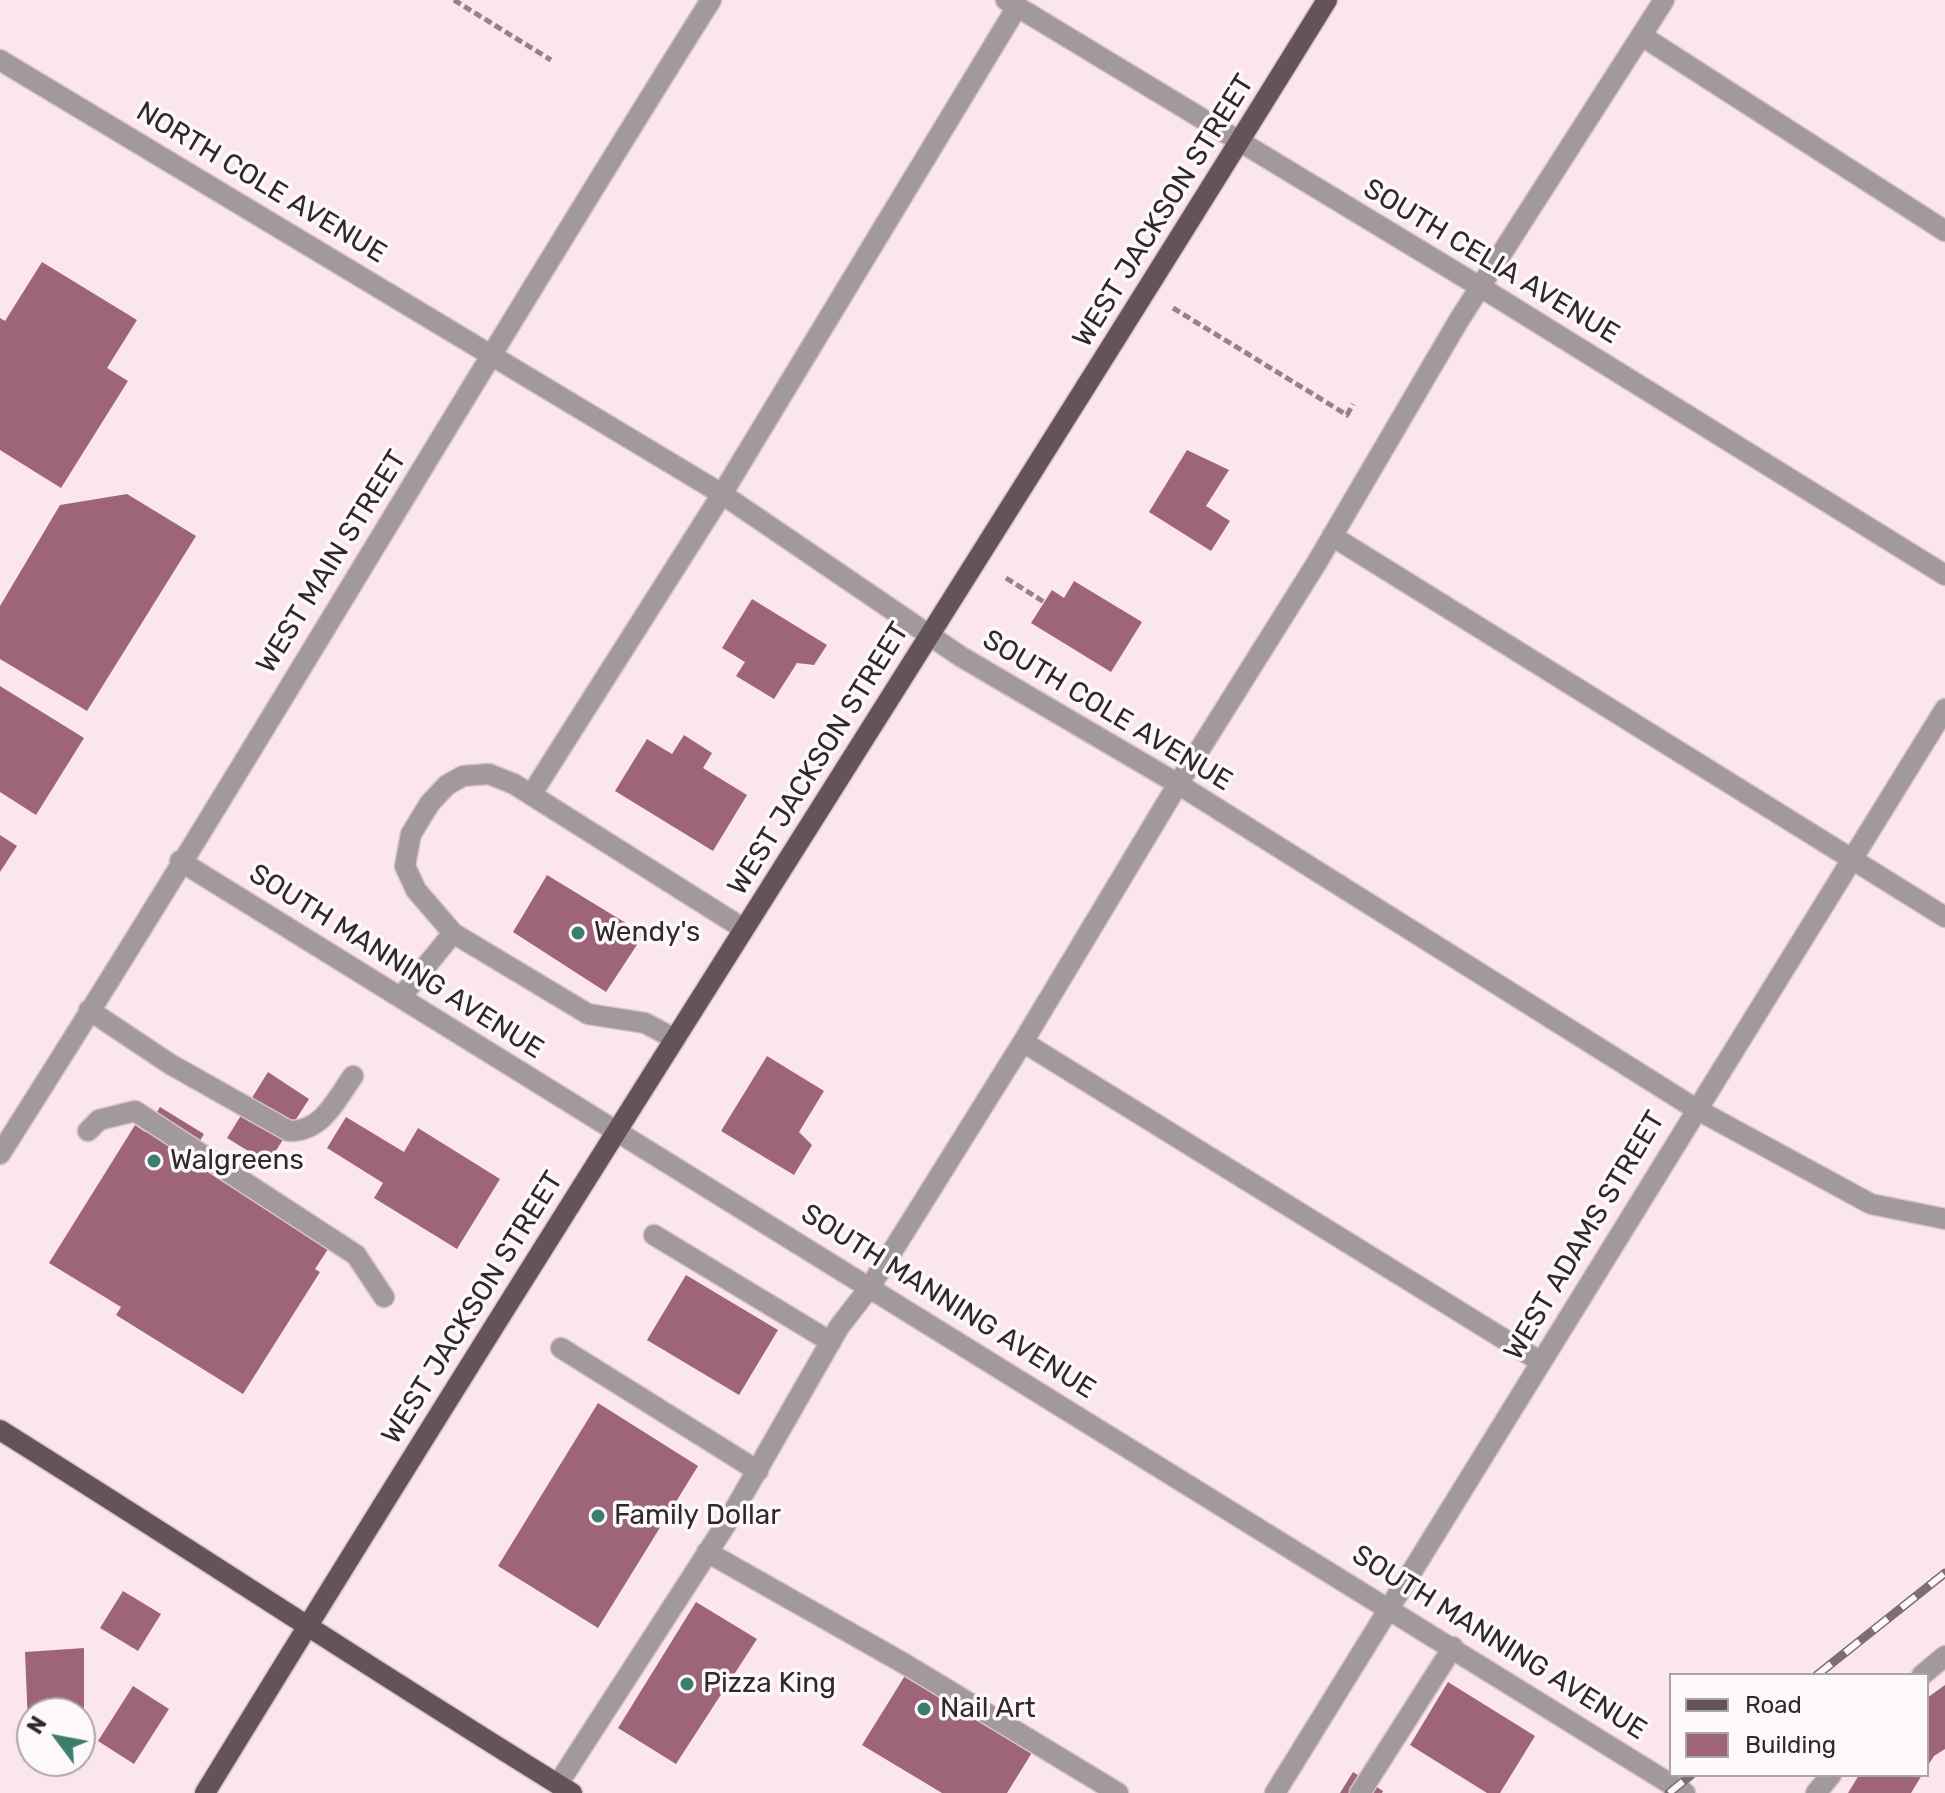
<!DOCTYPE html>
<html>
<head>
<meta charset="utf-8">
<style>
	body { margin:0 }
	#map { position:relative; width:1945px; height:1793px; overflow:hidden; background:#fce6ed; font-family:Rubik,sans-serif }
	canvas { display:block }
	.legend { position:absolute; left:1669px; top:1673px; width:260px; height:104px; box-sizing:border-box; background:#fdf9fa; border:2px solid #aba5a7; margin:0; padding:10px 14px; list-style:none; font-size:24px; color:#31282b }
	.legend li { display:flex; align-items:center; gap:16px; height:40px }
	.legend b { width:40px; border:2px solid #aba5a7 }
	.north { position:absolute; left:16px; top:1697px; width:80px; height:80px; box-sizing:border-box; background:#fdf9fa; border:2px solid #aba5a7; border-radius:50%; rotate:302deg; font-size:22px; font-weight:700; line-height:32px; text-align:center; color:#31282b }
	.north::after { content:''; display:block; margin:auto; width:28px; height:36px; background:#3c7e6e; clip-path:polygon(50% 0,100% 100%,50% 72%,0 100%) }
</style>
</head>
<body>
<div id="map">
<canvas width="1945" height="1793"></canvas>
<ul class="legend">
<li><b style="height:10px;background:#64545a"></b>Road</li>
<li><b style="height:22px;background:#9e657a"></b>Building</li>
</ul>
<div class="north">N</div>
</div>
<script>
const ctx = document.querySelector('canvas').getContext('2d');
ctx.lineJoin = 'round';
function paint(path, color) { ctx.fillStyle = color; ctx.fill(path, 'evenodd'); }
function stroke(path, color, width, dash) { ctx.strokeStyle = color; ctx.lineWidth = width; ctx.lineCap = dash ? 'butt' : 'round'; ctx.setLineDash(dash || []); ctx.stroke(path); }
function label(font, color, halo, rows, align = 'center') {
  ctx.font = font + ' Rubik,sans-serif'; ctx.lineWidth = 7; ctx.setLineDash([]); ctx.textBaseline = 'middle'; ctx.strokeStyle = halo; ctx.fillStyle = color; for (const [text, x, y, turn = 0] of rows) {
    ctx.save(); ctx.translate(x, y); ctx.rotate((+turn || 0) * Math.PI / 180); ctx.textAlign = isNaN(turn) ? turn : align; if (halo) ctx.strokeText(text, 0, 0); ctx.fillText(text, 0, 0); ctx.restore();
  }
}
paint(new Path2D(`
	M42,262L137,320L107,368L128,381L61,488L0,450V318L5,321Z
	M1187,450L1229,470L1206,506L1230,521L1211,551L1149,512Z
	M127,494L196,536L87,711L0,659V606L60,505Z
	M1074,581L1142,622L1111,672L1031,623L1052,590L1064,598Z
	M752,599L827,645L814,665L797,663L774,699L736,676L745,662L722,648Z
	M0,686L84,738L36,815L0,792Z
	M684,735L712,753L703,768L747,795L713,851L615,791L647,739L672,754Z
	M0,835L17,846L0,872Z
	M547,875L644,934L606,992L513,932Z
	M767,1056L824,1091L799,1132L812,1145L794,1175L721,1131Z
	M268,1072L309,1099L268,1163L227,1138Z
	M160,1107L204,1134L189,1159L330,1246L315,1269L320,1272L243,1394L116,1315L121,1307L49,1263L135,1125L145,1132Z
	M346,1117L404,1152L418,1128L500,1179L457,1249L374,1198L383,1183L327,1148Z
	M686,1275L778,1330L739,1395L647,1340Z
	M598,1403L698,1466L598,1628L498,1566Z
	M123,1591L161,1614L138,1651L100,1628Z
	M696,1602L757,1639L676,1764L618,1728Z
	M84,1648V1723H80V1713H32V1725H28L25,1652Z
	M906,1674L1033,1751L1007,1793H942L862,1745Z
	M1448,1682L1535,1736L1500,1793H1487L1410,1745Z
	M1945,1685V1749L1934,1756L1927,1767V1698Z
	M133,1686L169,1709L134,1764L98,1741Z
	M1353,1772L1383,1791L1382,1793H1340Z
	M1859,1775H1922L1911,1793H1848Z`), '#9e657a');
const minor = new Path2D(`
	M1006,0L1482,288L1945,575
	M1642,36L1945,231
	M0,60L722,494L960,656L1178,784L1696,1109L1871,1204L1945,1219
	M1332,536L1945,917
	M531,795L722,494L1017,7
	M180,861L1685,1793
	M401,997L453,933
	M89,1010L170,1064L289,1131C322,1132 336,1100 353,1076
	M675,1039L645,1023L588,1014L453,933L416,890L405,866L411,834L430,803L447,785L463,776L489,774L514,784L744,929
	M1023,1042L1541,1362
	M88,1131L99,1120L135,1111L356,1255L384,1297
	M0,1154C243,773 470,382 711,0
	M654,1235L831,1342
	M561,1348L758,1471
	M707,1552L905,1664L1118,1793
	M1922,1675L1945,1656
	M558,1784L728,1521L839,1327L870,1287L1023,1042L1178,784L1316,564L1459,320L1664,0
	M1275,1793L1945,709
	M1360,1793L1453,1647
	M1816,1793L1831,1775`);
const major = new Path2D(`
	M0,1430C192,1550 380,1675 572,1793
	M205,1793C573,1192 956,600 1327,0`);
stroke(minor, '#d7c4ca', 23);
stroke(major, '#d7c4ca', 23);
stroke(new Path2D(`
	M454,0L551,60
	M1173,308L1347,415L1353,404
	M1006,578L1044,602`), '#948489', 5, [8, 4]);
stroke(minor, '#a2999c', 20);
stroke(major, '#64545a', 20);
const rail = new Path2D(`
	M1817,1675L1945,1573
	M1669,1793L1691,1775`);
stroke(rail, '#7c6e73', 9);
stroke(rail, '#fdf9fa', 6, [18]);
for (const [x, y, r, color] of [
	[578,933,8,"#3c7e6e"],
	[154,1161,8,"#3c7e6e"],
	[598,1516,8,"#3c7e6e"],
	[687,1684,8,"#3c7e6e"],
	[924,1709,8,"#3c7e6e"]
]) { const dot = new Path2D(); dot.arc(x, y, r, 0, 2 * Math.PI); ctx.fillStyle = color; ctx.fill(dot); stroke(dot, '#fdf9fa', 3); }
label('28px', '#31282b', '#fdf9fa', [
	["NORTH COLE AVENUE",261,183,31],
	["WEST JACKSON STREET",1164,211,-58],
	["SOUTH CELIA AVENUE",1491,262,31],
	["WEST MAIN STREET",332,562,-58],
	["SOUTH COLE AVENUE",1107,711,31],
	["WEST JACKSON STREET",819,759,-58],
	["SOUTH MANNING AVENUE",396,962,32],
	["WEST ADAMS STREET",1585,1236,-59],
	["SOUTH MANNING AVENUE",948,1302,32],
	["WEST JACKSON STREET",473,1308,-58],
	["SOUTH MANNING AVENUE",1499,1643,32]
]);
label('28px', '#31282b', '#fdf9fa', [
	["Wendy's",594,933],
	["Walgreens",170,1161],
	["Family Dollar",614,1516],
	["Pizza King",703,1684],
	["Nail Art",940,1709]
], 'left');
</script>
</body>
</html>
